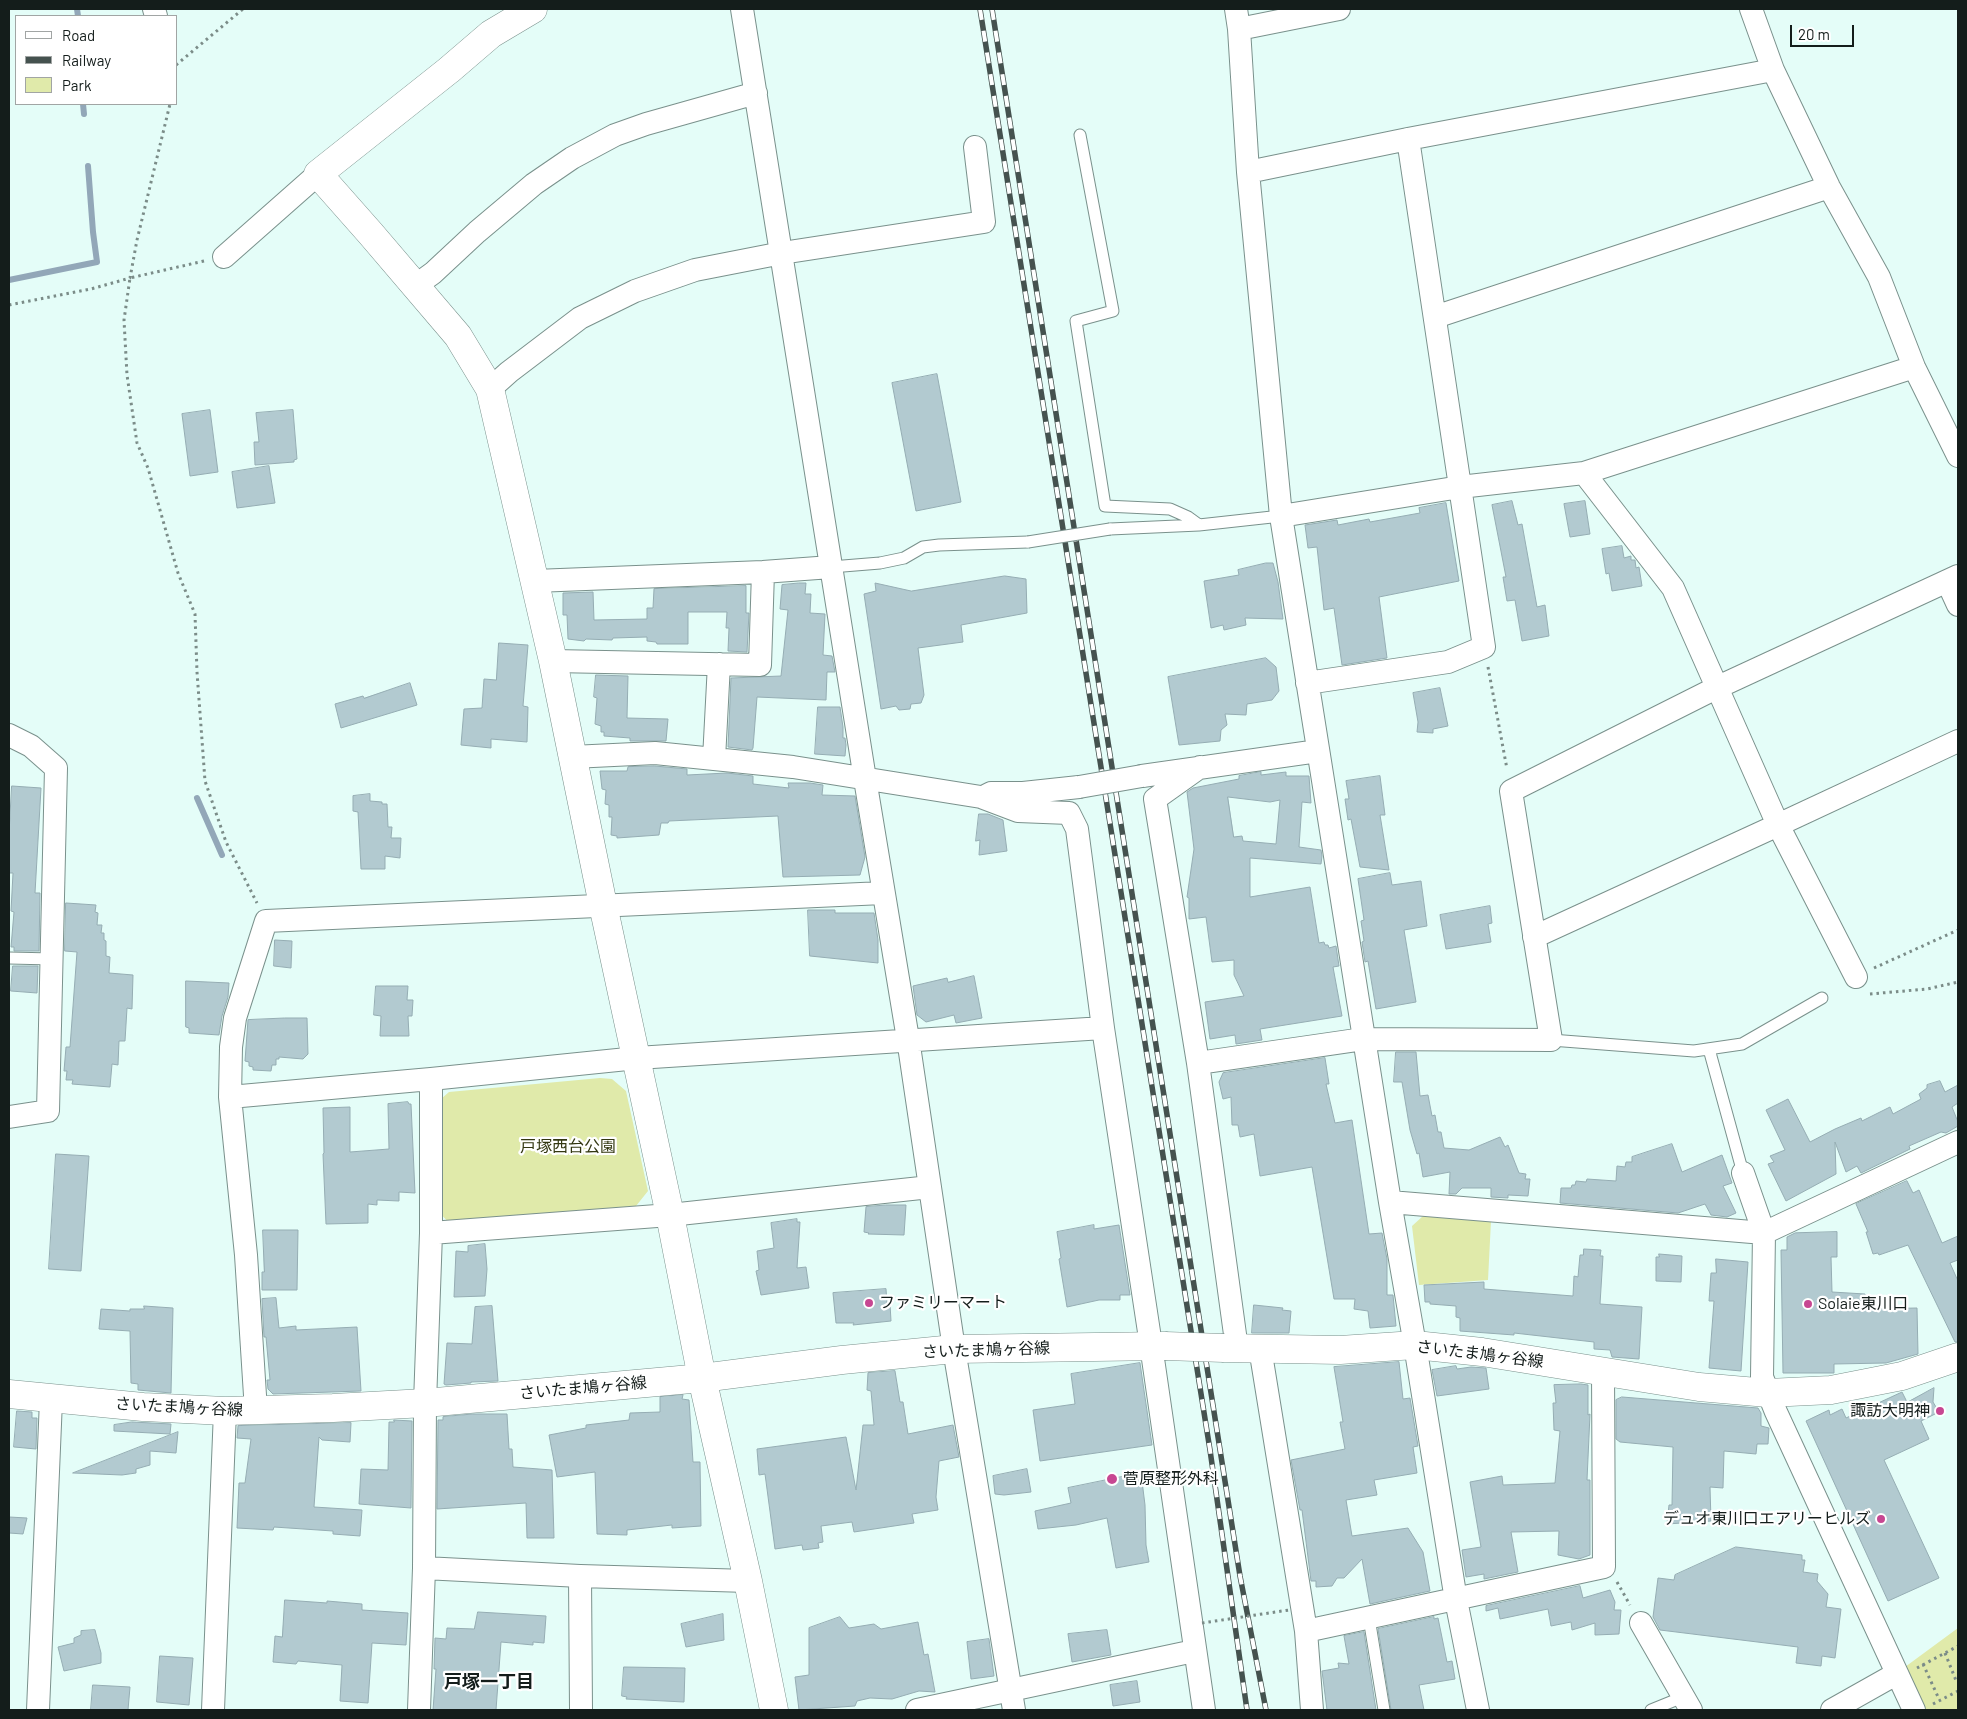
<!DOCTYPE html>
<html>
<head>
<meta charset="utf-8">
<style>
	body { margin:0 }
	#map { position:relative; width:1967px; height:1719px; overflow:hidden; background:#e4fdf8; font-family:Barlow,sans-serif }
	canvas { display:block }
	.frame { position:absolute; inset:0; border:10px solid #141d1b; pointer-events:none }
	.legend { position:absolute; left:15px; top:15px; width:162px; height:90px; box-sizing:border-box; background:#fff; border:1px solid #a1a5a4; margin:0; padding:6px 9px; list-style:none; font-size:15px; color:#141d1b }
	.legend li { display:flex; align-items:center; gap:10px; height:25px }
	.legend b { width:25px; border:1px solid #a1a5a4 }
	.scale { position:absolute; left:1790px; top:25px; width:64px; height:22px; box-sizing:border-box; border:2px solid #141d1b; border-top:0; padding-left:6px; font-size:15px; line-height:18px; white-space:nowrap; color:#141d1b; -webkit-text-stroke:4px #fff; paint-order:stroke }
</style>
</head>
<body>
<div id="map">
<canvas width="1967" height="1719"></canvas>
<div class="frame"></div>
<ul class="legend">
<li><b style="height:6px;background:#fff"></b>Road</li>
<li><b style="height:6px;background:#45524f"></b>Railway</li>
<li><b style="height:14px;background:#e0eaaa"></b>Park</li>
</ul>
<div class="scale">20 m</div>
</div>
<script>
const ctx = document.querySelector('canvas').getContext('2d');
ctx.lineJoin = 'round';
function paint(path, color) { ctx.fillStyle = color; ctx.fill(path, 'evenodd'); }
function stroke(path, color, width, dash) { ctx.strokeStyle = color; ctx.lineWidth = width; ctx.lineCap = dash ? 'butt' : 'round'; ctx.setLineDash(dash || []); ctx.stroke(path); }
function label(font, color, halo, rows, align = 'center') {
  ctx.font = font + ' Barlow,"Noto Sans JP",sans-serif'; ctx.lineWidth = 4.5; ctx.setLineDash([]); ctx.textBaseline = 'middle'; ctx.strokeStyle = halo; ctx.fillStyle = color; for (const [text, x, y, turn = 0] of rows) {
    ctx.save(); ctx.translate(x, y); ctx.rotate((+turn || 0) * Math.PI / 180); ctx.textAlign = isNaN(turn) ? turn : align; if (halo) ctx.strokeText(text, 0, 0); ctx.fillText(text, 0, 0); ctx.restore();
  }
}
paint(new Path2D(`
	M600,1078L612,1079L626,1091L648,1191L636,1206L450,1224L438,1211L441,1099L449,1092Z
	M1423,1216L1491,1221L1488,1280L1419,1285L1412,1226Z
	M1958,1628V1710H1926L1905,1667Z`), '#e0eaaa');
stroke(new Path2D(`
	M77,9L78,16
	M83,104L84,114
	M9,280L97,262L93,232L88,166
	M197,798L222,855`), '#92a7b8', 6);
const building = new Path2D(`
	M937,374L961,502L916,511L892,383Z
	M210,410L218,472L190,476L182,414Z
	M293,410L297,459L294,460V462L255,465L254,442H259L256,413Z
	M269,466L275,503L237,508L232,472Z
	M1512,501L1518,525L1522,524L1537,607L1545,605L1549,636L1522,641L1515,600L1507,601L1503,577H1506L1492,505Z
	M1585,501L1590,534L1570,537L1564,504Z
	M1446,503L1459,581L1379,597L1387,658L1342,665L1334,608L1324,610L1317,547L1308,548L1305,525L1337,520L1338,525L1369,519L1370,522L1420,513L1419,508Z
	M1622,546L1624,558L1631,556V560H1635L1636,568L1639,567L1642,586L1612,591L1609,573L1606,574L1602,549Z
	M1266,563H1273L1278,582L1283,619L1245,618L1246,625L1224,630L1223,625L1211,628L1204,581L1239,575L1238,570Z
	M1005,576L1026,579L1027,613L961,625L963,642L918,648L924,695L921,703L911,704L910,709L899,710L896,706L881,709L864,594L876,591L875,583L911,591Z
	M799,583H806L805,594H811L810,613L825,614L823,655L832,656L835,672H827L826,700L757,697L753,748L752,750L728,747L731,678L781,676L788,610L780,609L782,585Z
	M746,586V613H749L747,652L728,651L729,628H726L727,612H688V644H657L656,642L647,641V637L613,638L612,640L586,639L584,641L568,639L567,615H563V593L593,592L594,620L647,619V608H653L654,589Z
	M499,643L528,645L523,706L528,707L527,742L491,739V748L461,745L464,709L482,708L484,679L496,680Z
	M1266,658L1276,667L1279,691L1272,700L1247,704L1246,715L1225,714L1227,725L1221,730L1220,741L1179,745L1168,677Z
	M596,675L628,676L627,718L668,719L666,741H630V738L604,736V732H601V726L595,724L597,698L594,697Z
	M410,683L417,705L341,728L335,704L363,696L364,698Z
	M1440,688L1448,726L1433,729V733L1417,732L1418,722L1413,693Z
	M818,707H840L843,727V738H845L846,745L845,756L815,754Z
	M655,766L687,769V775L727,773L753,776V784L789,788L788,783H810L823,785L822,795L855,796L865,857L860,875L783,877L778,816L669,821L668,823H661L659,835L617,838V836L611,835L612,817H609V805L605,804L606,790L602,789L600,771H627L628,767Z
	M1261,772V775L1286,772V776H1309L1311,803L1302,802L1299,847L1321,850L1322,856L1321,864L1250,858V897L1310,887L1319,943L1324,942L1325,945H1328L1329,948L1336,946L1339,966L1333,967L1342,1016L1260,1029L1262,1040L1236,1044L1235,1035L1210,1039L1205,1002L1244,996L1234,975V960L1212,962L1206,917L1189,919V898L1187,897L1194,849L1187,792L1193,788L1239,779V776ZM1228,797L1270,802L1280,800L1276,844L1243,841L1242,836L1234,837Z
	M1380,776L1385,815H1380L1389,870L1360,867L1351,819L1348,820L1345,799H1349L1346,781Z
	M12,786L41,788L35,893H40L39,951H14V947H11L14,912L11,911L13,873H9V834Z
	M370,794V801L382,802V804H387L388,827H392L391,838H401L400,858L385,856V869H361L358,812L353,811V796Z
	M979,814H988L1003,820L1007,851L979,855L980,840L976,841Z
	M1390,873L1392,885L1421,881L1427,926L1404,930L1416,1002L1376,1009L1368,961L1365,962L1362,942L1364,941L1361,921L1364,920L1358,879Z
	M66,903L96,905L95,912L98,913L97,925H102L101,933H104V940L106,941V956L110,957L109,973L133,975L132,1009L127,1008L125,1041H119L118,1065L112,1064L110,1087L72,1084L73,1080H66L67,1071H64L66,1047H70L77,952L65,951Z
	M1490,906L1492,923L1488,924L1491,942L1446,949L1440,915Z
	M808,910H835V913H874L878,940V963L810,956Z
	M275,940L292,941L291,968L274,966Z
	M13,966H38L37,993L11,991Z
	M974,976L982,1018L956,1023L954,1015L926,1022L917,1015L913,986L947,978L948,982Z
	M186,981L229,983L228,997L222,1016L219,1035L189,1033V1028L186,1027Z
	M376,986H408L407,1000H413L412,1016H408L409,1036H380L381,1016L374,1015Z
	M285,1018H307L308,1054L303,1059L279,1057V1059H276V1065H272L271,1071L253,1070V1067L249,1066V1062L245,1061L248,1020Z
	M1396,1052H1416L1420,1096L1428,1095L1432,1116L1435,1115L1438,1132H1441L1444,1148L1469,1150L1500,1137L1505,1147L1508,1145L1519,1173L1526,1174L1525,1179H1530L1528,1196L1508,1195V1198L1491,1197V1188H1462L1456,1194H1449L1450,1172L1423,1177L1419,1153L1417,1154L1410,1130L1402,1082H1394Z
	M1325,1058L1329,1084H1326L1335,1123L1352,1120L1369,1234L1382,1233L1387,1259V1295H1393L1396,1326L1370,1328L1368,1311L1354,1309L1355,1299H1334L1312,1167L1260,1176L1254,1134L1240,1137L1238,1125H1232L1231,1097L1223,1099L1219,1082L1223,1073Z
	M1940,1081L1945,1092L1958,1085V1103L1952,1107L1958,1122V1126L1946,1133L1941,1132L1909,1146L1910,1149L1861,1173L1857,1166L1846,1172L1835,1142L1836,1174L1786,1201L1768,1164L1774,1162L1770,1156L1785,1150L1766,1110L1788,1099L1810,1142L1835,1129L1861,1118L1862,1121L1890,1107L1893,1114L1921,1099L1919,1094L1927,1088V1085Z
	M408,1102L409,1104H411L415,1193L399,1192V1201L377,1200V1205L368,1204V1223L326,1224L323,1154L324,1153L323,1108L350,1107V1152L389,1149L388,1104Z
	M1672,1144L1682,1172L1722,1155L1732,1183L1723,1186L1736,1213L1727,1217L1711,1215L1705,1204L1678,1213L1560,1203L1561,1188H1571L1572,1185H1575L1576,1181L1586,1182L1587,1179L1616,1181L1617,1166L1625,1167L1626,1162H1632V1157Z
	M56,1154L89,1156L81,1271L49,1269Z
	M1907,1181L1913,1193L1919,1190L1942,1243L1958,1236V1260L1950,1263L1958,1281V1342H1955L1908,1245L1879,1255L1878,1253L1873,1254L1866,1232H1868L1856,1204Z
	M886,1205H906L904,1235L868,1234L869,1233L864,1232L866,1207Z
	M797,1219V1222H800L797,1268L806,1267L809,1288L761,1295L756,1271L759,1270L757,1251L774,1248L771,1223Z
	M1094,1225V1229L1119,1225L1130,1295H1120V1300H1099L1067,1307L1059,1259L1061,1258L1057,1232Z
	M263,1230H298L297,1290H262V1272H264Z
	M1837,1232V1257H1831L1832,1292L1865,1294V1309L1917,1308L1918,1354L1886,1363L1834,1364V1373H1783L1781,1250H1787V1237L1795,1233Z
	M485,1244L487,1269L485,1296L454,1297L456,1251L468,1252V1246Z
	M1584,1249L1601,1250L1600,1256H1603L1600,1304L1642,1307L1639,1359L1612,1357L1610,1350L1594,1349V1342L1514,1333V1335L1460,1331V1318L1456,1317V1306L1430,1304V1302H1425L1424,1285L1484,1282V1289L1573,1296L1574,1276L1578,1277L1580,1255H1583Z
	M1659,1254L1682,1256L1681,1282L1656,1281V1257H1659Z
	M1716,1259L1748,1262L1741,1371L1709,1368L1714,1301H1709L1711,1273H1716Z
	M886,1289L887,1304H890L891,1321L853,1325L854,1323H836L833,1293Z
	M276,1298L279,1328L296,1326V1330L357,1327L361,1391L273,1394L268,1389L267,1380H270L266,1337H264L262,1299Z
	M1254,1305L1283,1308L1282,1310L1291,1311L1289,1333H1252Z
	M144,1306L173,1308L171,1393L138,1390V1384L131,1383L130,1331L99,1329L101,1309L130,1311V1309H144Z
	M492,1306L498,1381L471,1382V1383L446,1385L444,1384L447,1343L472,1344L475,1307Z
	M1399,1362L1403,1399L1410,1398L1418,1446L1413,1447L1417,1473L1374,1480L1377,1495L1346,1500L1352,1536L1408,1528L1423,1552L1430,1591L1370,1604L1362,1559L1344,1578H1337L1332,1586L1316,1587V1581H1311L1302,1510H1300L1291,1460L1345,1449L1340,1422H1343L1334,1367Z
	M1140,1363L1152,1445L1040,1461L1033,1410L1075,1404L1071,1374Z
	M1456,1366L1457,1369L1471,1367L1486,1368L1489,1389L1437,1396L1432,1370Z
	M895,1371L900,1402H903L908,1434L953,1425L959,1457L939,1461L936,1497L938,1510L912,1514L914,1523L854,1532L852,1522L821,1526L823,1542L818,1543L819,1548L803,1550L802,1545L775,1549L765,1474L759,1475L757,1449L846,1437L856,1490L863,1425H874L871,1391L867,1390L868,1373Z
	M1581,1384L1588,1385V1415L1590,1414L1587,1480H1590V1555L1579,1559L1558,1555L1559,1531L1511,1532L1518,1572L1484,1579V1574L1466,1577L1462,1550L1481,1547L1470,1482L1502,1476L1503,1485L1555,1483L1560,1431L1554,1430L1553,1403H1556L1554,1385Z
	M1934,1388L1933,1402L1939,1412L1921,1421L1929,1439L1884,1460L1939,1578L1888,1601L1806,1421L1829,1410L1830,1415L1842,1409L1846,1418L1902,1392L1907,1402Z
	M683,1395L682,1399L689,1400L693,1462H700L701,1526L672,1528V1525L627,1530V1535L597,1534L595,1472L557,1477L549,1435L586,1428V1425L629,1420L630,1413L660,1412V1397Z
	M1622,1397L1758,1408L1761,1413V1426L1769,1428L1768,1444H1757L1756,1454L1724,1451L1723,1488L1710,1487L1711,1521L1667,1524L1669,1505H1672L1673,1447L1620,1442L1616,1439V1400Z
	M17,1411L32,1412V1418H37L36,1449L14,1447Z
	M473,1414H507L509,1449H512L513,1467L552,1470L554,1538H527L526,1503L437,1509L438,1420H443V1417Z
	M394,1420L412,1421L411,1508L359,1504L361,1469L388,1470L389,1422H394Z
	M132,1422L171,1424L170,1434L114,1431V1425Z
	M351,1423L350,1442L322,1440L319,1437L314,1507L362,1510L360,1536L333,1534V1531L274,1527L273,1530L237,1528L239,1483H245L251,1439L237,1438L238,1426Z
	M178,1432L176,1453L150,1451V1465L136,1469V1473L122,1475L73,1473Z
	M1027,1469L1031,1492L1004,1495L995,1494L993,1476Z
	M1141,1473L1145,1505L1146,1545L1149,1562L1116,1568L1107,1518L1076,1525L1038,1529L1035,1511L1071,1503L1068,1488Z
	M9,1517L27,1518L23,1534L9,1533Z
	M1736,1547L1802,1555V1560H1805L1803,1572L1818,1574L1817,1581L1828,1594L1826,1607L1841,1609L1835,1658L1822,1656L1821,1666L1796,1663L1798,1647L1660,1630L1653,1617L1658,1578L1674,1580L1675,1575Z
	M1580,1586L1583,1598L1610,1590L1615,1602L1614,1610H1621L1619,1634L1595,1635V1623L1572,1630L1571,1622L1551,1626L1548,1609L1500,1619L1498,1608L1486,1611V1606Z
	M285,1600L327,1603V1601L362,1604V1610L408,1613L406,1645L372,1643L368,1703L340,1701L342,1665L298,1661L296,1664L273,1662L275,1636L282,1637Z
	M478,1612L546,1616L544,1643L533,1642V1645L501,1642L496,1710H433L436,1669H434L435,1638L446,1639L447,1628L474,1629Z
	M723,1614L724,1640L686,1647L681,1624Z
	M840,1617L849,1628L874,1624L881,1629L918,1622L924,1655L928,1654L935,1692L919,1691L892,1699L870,1698L857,1701L855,1706L799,1710L795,1677L809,1675V1628Z
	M1434,1617V1619L1438,1618L1447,1662L1452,1661L1455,1679L1419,1685L1424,1710H1391L1378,1629Z
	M95,1630L101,1653V1663L64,1671L58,1647L74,1643V1638L81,1635V1631Z
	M1107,1630L1111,1655L1072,1662L1068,1634Z
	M1364,1632L1376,1710H1327L1322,1671L1339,1668L1338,1663L1349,1664L1344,1636Z
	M989,1639L994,1676L971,1679L967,1642Z
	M160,1656L193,1658L189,1705L157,1702Z
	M624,1667L685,1668L684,1702L626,1699L627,1697L622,1696Z
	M1137,1681L1140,1702L1113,1706L1110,1685Z
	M93,1685L130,1687L128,1710H91Z`);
paint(building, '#b2cad0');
stroke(building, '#95adb3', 1);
const service = new Path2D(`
	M1080,135L1113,311L1076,321L1105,506L1170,509L1188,517L1199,525L1281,516
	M1110,529L1199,525
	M831,567L880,563L904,558L923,547L939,545L1028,542
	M9,958L53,959
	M1551,1040L1694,1051L1742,1044L1822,998
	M1709,1049L1743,1173
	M1369,1618L1384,1710
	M1651,1710L1683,1697`);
const minor = new Path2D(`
	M154,9L156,16
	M742,9L865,779L908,1039L954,1349L1014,1710
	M1236,9L1239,29L1248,172L1281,516L1390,1202L1415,1345L1456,1600L1478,1710
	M1751,9L1773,70L1829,187L1879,277L1914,367L1958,456
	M1239,29L1339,9
	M1248,172L1408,139L1773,70
	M224,257L318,174
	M415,286L433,273L477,232L534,184L572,158L615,135L646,124L756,93
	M1435,317L1829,187
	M490,389L509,372L580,318L635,291L695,270L782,253L984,222L975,147
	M1584,473L1673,588L1778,825L1856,977
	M1281,516L1460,487L1584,473L1914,367
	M535,581L763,572L831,567
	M1947,581L1958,605
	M553,661L760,665L763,572
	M1307,683L1448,662L1484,647L1408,139
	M9,735L31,746L56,768L48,1111L9,1117
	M572,757L655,753L793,767L981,797L1018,811L1069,813L1077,829L1103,1028L1151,1345L1204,1710
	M714,759L719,664
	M1200,767L1155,799L1198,1063L1237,1349
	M1142,776L1318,751
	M987,795L991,793H1023L1079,787
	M1534,937L1778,825L1958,741
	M1198,1063L1363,1039L1551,1040L1511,791L1716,688L1958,576
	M230,1097L431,1079L637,1058L1103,1028
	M1743,1173L1764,1233L1762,1377L1776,1412L1914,1710
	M1390,1202L1764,1233L1958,1142
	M431,1233L670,1215L930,1187
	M1260,1348L1306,1631L1312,1710
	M256,1411L246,1255L230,1097L231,1047L235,1018L266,921L883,893
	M424,1568L580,1576L748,1581
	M580,1576L581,1710
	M1641,1623L1691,1710
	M1306,1631L1604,1567L1603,1371
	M38,1710L51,1400
	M213,1710L225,1411
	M419,1710L424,1568L425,1403L431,1233V1079
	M917,1710L1194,1651
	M1832,1710L1896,1674`);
const tertiary = new Path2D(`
	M533,9L491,34L449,70L318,174L371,234L458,336L490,389L553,661L603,905L670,1215L702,1378L748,1581L774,1710`);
const secondary = new Path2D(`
	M1224,1348L1340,1350L1415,1345L1482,1352L1699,1387L1768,1393L1831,1390L1902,1376L1958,1357
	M9,1394L143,1407L225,1411L333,1408L425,1403L702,1378L842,1360L954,1349L1165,1346`);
stroke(service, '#7a918c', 13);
stroke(minor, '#7a918c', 24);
stroke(tertiary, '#7a918c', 29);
stroke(secondary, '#7a918c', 29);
stroke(new Path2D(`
	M176,65L243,9
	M204,261L130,278L124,320L127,375L137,443L148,468L178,573L195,614L197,672L205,781L226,842L257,903
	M9,305L91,289L130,278L137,240L170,104
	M1488,667L1507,769
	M1874,968L1958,930
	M1870,994L1927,989L1958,982
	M582,1144L583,1155
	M1617,1582L1630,1605
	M1945,1653L1957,1683
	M1923,1664L1939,1699
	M1917,1668L1958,1646
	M1933,1704L1958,1691`), '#7b8c88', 3, [2.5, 4]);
stroke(service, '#fff', 11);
stroke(minor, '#fff', 22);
stroke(tertiary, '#fff', 28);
stroke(secondary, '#fff', 28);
const rail = new Path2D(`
	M980,9L1210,1450L1247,1710
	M992,9L1240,1576L1266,1710`);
stroke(rail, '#45524f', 5.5);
stroke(rail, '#fff', 4, [11]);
const serviceBridge = new Path2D(`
	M1028,542L1110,529`);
const minorBridge = new Path2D(`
	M1079,787L1142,776`);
const secondaryBridge = new Path2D(`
	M1165,1346L1224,1348`);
stroke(serviceBridge, '#7a918c', 13, []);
stroke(minorBridge, '#7a918c', 24, []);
stroke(secondaryBridge, '#7a918c', 29, []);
stroke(new Path2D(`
	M1202,1623L1289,1610`), '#7b8c88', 3, [2.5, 4]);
stroke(serviceBridge, '#fff', 11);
stroke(minorBridge, '#fff', 22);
stroke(secondaryBridge, '#fff', 28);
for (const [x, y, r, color] of [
	[869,1303,5,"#c74792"],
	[1808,1304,5,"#c74792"],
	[1940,1411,5,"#c74792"],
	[1112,1479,6,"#c74792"],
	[1881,1519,5,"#c74792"]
]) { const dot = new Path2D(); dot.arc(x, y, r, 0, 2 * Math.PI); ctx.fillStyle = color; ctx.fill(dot); stroke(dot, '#fff', 2); }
label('16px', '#333711', '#fff', [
	["戸塚西台公園",568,1147]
]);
label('16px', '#141d1b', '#fff', [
	["ファミリーマート",879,1303],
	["Solaie東川口",1818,1304],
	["諏訪大明神",1930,1411,"right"],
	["菅原整形外科",1123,1479],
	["デュオ東川口エアリーヒルズ",1871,1519,"right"]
], 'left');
label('16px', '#141d1b', '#fff', [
	["さいたま鳩ヶ谷線",986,1350,-2],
	["さいたま鳩ヶ谷線",1480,1354,7],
	["さいたま鳩ヶ谷線",583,1388,-5],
	["さいたま鳩ヶ谷線",179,1407,3]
]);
label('bold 18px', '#141d1b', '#fff', [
	["戸塚一丁目",489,1682]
]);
</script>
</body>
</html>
